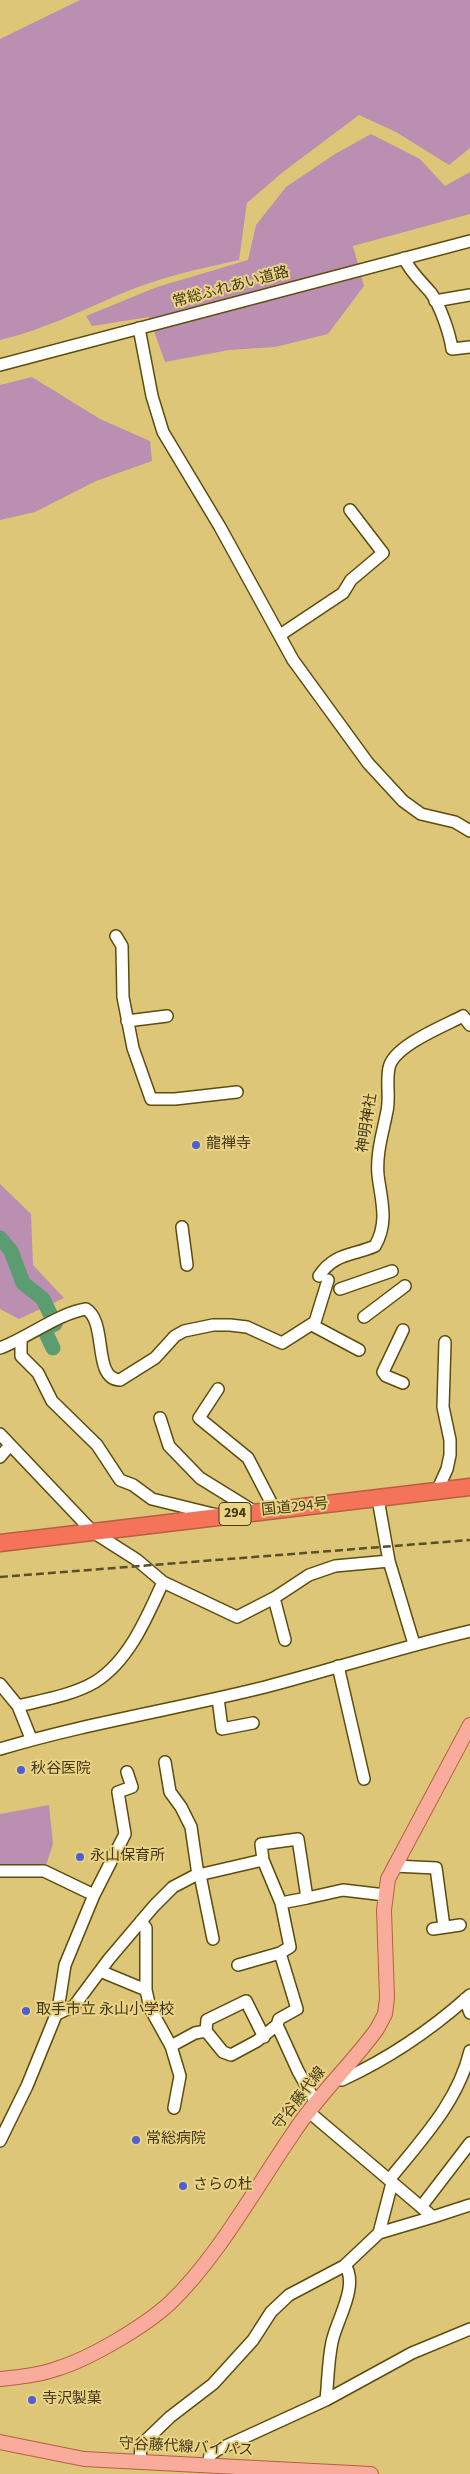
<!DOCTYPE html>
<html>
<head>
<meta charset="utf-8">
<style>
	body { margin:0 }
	canvas { display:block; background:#ddc678 }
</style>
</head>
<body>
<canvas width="470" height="2474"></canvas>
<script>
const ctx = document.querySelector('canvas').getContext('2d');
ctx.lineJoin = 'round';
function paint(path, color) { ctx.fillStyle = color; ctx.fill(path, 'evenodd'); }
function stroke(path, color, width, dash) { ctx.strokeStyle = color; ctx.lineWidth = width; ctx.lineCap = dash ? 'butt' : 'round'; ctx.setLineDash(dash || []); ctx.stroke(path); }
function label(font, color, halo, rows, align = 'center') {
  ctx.font = font + ' "Source Sans 3","Noto Sans JP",sans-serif'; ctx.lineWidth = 4; ctx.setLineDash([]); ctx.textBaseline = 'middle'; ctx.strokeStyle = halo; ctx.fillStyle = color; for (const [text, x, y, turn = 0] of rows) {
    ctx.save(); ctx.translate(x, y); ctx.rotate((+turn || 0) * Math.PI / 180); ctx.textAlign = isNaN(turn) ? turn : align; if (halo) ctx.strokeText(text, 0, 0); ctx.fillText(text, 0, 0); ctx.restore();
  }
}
paint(new Path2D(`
	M80,0H470V148L449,165L396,132L359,115L283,172L247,203L239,260C198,269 157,278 118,295C79,312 42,330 0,340V39Z
	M371,134L420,159L445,186L470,172V214L353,246L364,286L328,334L275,347L229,350L165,362L149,317L92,326L86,316L157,287L248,260L256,225L286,187L335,154Z
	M32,377L100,419L150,441L152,461L96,481L35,512L0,520V385Z
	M0,1184L31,1214L33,1265L64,1298L19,1319L0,1309Z
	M49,1805L53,1844L44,1871H0V1814Z`), '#ba8fb1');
stroke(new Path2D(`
	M0,1238L11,1251L23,1283L43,1299L55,1324L44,1329L53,1348`), '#5b9c70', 15);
const minor = new Path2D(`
	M404,258C411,273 421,281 431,293C440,305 450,334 452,349L470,347
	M435,301L470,295
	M139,328L152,396L163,432L220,527L293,660L368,763L403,801L421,814L455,822L470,831
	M0,365L470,241
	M280,635L343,593L351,580L383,553L350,510
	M116,936L122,946L123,997L133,1048L151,1099H175L237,1092
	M127,1021L167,1016
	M182,1227L187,1265
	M319,1276C334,1253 352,1256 375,1246C389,1222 381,1200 378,1175C376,1153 383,1132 387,1111C390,1097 386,1082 389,1068C393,1046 444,1026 463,1016L470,1025
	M340,1289L392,1271
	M364,1317L405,1286
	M312,1325L359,1350
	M21,1340V1356L38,1373L52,1401L97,1445L120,1480L133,1485L152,1499L217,1515
	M0,1348C27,1338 59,1313 86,1309C108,1322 92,1379 120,1380L155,1358L175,1336L184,1331L213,1325H230L247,1327L282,1343L315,1322L328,1280
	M403,1383L386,1376L383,1372L403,1330
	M218,1389L199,1418L248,1458L275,1510
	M160,1418L169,1446L200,1478L255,1512
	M0,1434L93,1532L137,1560L163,1582L237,1617L274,1598L309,1575L335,1566L389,1561
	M0,1457L10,1445
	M437,1491L447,1469L450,1455V1440L443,1407L445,1342
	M378,1499L389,1561L414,1644
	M274,1598L285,1640
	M338,1666L364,1779
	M0,1684L18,1706L30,1736
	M218,1698L222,1729L253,1723
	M18,1706C43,1700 73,1695 95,1682C129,1661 147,1617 163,1582
	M0,1749C87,1723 177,1709 265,1687C334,1669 401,1647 470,1631
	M165,1762L170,1792L181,1807L191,1827L198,1875
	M263,1860L281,1903
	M394,1866L436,1868L444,1927
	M0,1871H44L94,1895L65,1965L58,2010L27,2086L0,2141
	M200,1875L213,1939
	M94,1895L125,1834L118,1792L132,1787L127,1772
	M307,1898L281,1903L290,1947L280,1953L297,2009L279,2019L277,2025L298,2071L316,2103
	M433,1929L460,1925
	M238,1965L280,1953
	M100,1971L146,1990V1928L141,1921
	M146,1990L150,2008L171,2046L180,2076L174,2108
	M465,1999L470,2013
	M57,2014L74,2006L109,1959L154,1906L173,1887L194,1876L263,1860L261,1844L298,1839L307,1898L343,1890L385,1895
	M206,2031L207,2020L246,2001L264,2037
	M171,2046L195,2033L206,2031L223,2052L231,2055L257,2041L277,2025
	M336,2078L342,2080C390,2058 431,2030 470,1995
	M309,2112L433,2217L470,2205
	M389,2180C421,2140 458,2102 470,2051
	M421,2207L470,2143
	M379,2233L392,2183
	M326,2400C328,2381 328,2361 332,2342C337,2319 359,2286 345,2265
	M140,2462L141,2445L170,2417L213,2384L253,2340L271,2312L289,2295L344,2266L379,2233L433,2217
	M208,2466L210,2455L217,2450L326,2400L412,2353L470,2329`);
const major = new Path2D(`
	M0,2379C20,2377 40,2375 59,2368C91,2358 145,2326 170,2303C218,2257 256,2187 294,2132C318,2095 351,2065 377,2029L385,2014L387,1998L384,1910L388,1879L470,1725
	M0,2442L84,2459L371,2474`);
const highway = new Path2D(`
	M0,1543L470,1487`);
stroke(minor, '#5d4d0d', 14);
stroke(major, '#b65f42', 16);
stroke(highway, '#b65f42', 19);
stroke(minor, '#fff', 11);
stroke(major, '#f9ac9b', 14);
stroke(highway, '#f57459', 16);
stroke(new Path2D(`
	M0,1577L470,1540`), '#5b4f27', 2.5, [8, 4]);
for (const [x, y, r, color] of [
	[196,1145,5,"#4f5ed3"],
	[21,1770,5,"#4f5ed3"],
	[80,1857,5,"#4f5ed3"],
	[26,2011,5,"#4f5ed3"],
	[136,2140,5,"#4f5ed3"],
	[183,2186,5,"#4f5ed3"],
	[32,2400,5,"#4f5ed3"]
]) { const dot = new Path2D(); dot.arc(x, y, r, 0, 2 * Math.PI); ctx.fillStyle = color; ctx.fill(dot); stroke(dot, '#ead385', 2); }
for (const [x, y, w] of [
	[235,1514,32]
]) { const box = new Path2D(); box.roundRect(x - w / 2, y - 11.5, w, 23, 4); ctx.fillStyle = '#ead385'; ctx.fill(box); stroke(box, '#423818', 1); }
label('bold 14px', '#423818', null, [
	["294",235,1514]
]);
label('15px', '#423818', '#ead385', [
	["常総ふれあい道路",231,288,-15],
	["神明神社",368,1123,-81],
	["国道294号",295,1508,-6],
	["守谷藤代線",300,2099,-52],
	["守谷藤代線バイパス",186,2448,3]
]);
label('15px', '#423818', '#ead385', [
	["龍禅寺",206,1145],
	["秋谷医院",31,1770],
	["永山保育所",90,1857],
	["取手市立 永山小学校",36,2011],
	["常総病院",146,2140],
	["さらの杜",193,2186],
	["寺沢製菓",42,2400]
], 'left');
</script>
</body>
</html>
